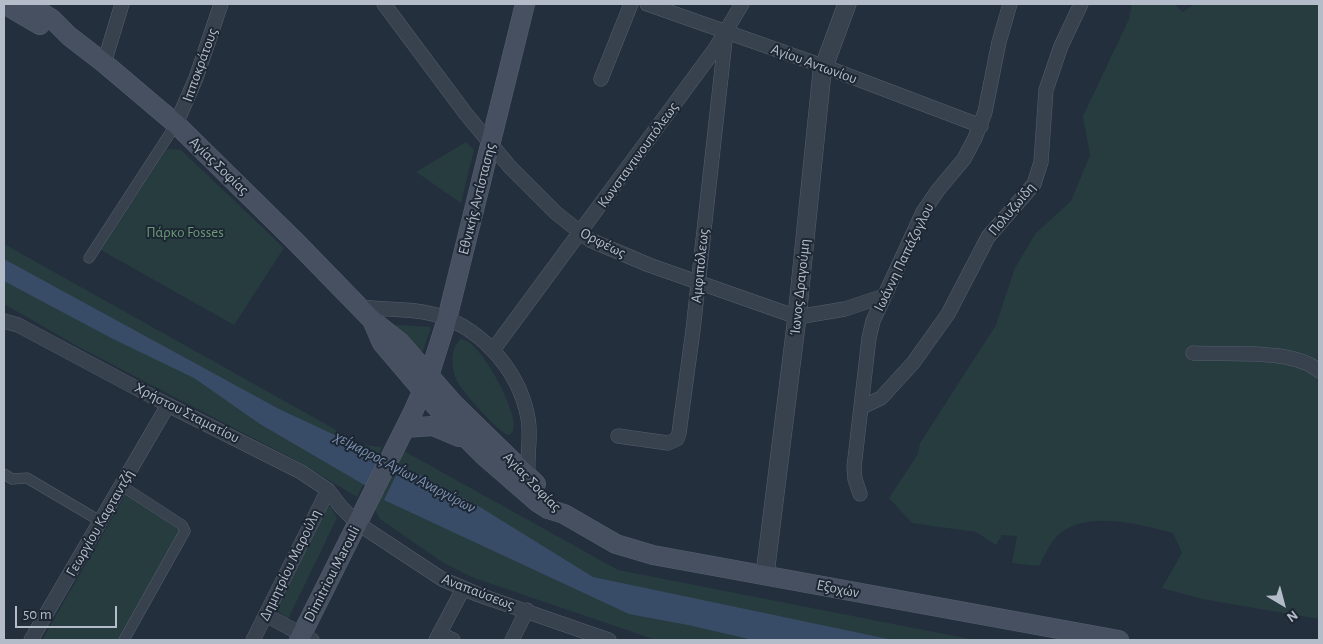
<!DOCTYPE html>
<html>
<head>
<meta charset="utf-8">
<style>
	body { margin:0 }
	#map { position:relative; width:1323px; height:644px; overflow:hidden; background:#242f3e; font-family:"Alegreya Sans",sans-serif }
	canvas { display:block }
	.frame { position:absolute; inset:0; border:5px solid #b4bcc9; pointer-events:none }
	.north { position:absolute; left:1258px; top:579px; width:50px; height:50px; -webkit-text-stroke:4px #1d2633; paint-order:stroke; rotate:143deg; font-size:14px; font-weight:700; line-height:20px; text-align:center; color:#b4bcc9 }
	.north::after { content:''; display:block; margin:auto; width:18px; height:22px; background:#b4bcc9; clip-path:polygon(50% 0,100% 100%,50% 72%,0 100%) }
	.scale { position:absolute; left:15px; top:606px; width:102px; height:22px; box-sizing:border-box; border:2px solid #b4bcc9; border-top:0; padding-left:6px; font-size:15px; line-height:18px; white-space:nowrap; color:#b4bcc9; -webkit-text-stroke:4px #1d2633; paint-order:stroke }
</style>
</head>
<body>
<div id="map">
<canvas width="1323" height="644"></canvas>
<div class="frame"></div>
<div class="north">N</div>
<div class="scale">50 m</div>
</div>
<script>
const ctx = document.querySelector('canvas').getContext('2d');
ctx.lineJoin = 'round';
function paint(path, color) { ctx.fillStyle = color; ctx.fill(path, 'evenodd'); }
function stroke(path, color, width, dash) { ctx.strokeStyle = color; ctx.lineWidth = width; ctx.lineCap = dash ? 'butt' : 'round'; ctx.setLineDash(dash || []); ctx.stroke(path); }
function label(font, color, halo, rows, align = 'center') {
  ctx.font = font + ' "Alegreya Sans",sans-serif'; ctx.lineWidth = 4; ctx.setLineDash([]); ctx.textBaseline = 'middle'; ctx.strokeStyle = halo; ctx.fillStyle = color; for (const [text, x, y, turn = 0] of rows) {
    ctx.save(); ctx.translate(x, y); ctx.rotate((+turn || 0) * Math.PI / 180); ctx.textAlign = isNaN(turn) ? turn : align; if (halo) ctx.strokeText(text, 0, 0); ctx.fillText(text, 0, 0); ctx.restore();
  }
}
paint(new Path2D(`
	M1132,4H1174L1183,12L1195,4H1319V619L1202,599L1162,588L1182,553L1173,533C1142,525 1092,511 1063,531C1052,538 1045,555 1039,566L1012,563L1017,536L1002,535L996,545L976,532L912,523L889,498L918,454L920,443L996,325L1015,268L1035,234L1071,201L1090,155L1083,116L1129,19Z
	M466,142L474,150L461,203L416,172Z
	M167,149L181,150L284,248L234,325L101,250Z
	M4,244L363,445L382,447L357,497L297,461L77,346L4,304Z
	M397,325L431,327L423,351H419L394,326Z
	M461,339C479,338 521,416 513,431C512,434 510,434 507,435C495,428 461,391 456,379C451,366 450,348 461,339Z
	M404,451L618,570L975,640H656L474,578L442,562L380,519L375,510Z
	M126,494L181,531L119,640H42Z
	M328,506L331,507L337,518L288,619L276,609Z`), '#263c3f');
paint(new Path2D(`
	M4,259L279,409L382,457L366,486L260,424L194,378L113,339L4,281Z
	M401,465L475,504L593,577L893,640H753L688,625L629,614L384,500Z`), '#394c67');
const pedestrian = new Path2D(`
	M89,258L176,124
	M4,474L12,479L27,478L100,521
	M122,486L182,525L185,531L124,640`);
const minor = new Path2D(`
	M384,4L466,114L510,167L556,213L590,240L649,265L797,317L845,309L884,296
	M647,4L823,66L981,126
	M104,63L122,4
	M601,79L631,4
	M176,124L196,78L221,4
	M360,307C382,310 406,308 428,313C478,323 519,369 528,418C532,440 525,462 529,483
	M4,321L18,325L168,405L301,472L328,490L341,507L357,523L442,579L479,595L609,640
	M493,350L715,49L742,4
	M1193,353C1227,355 1293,348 1319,371
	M862,407L881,398L913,363L948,314L988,237L1034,184L1041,162L1046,90L1061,46L1081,4
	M618,436L668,443L677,439L679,433L693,330L726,32
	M860,494L855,479L854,467L869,338L873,321L923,212L938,190L964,159L975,138L985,112L999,42L1010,4
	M266,615L312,640
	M439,634L453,640
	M31,640L168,405
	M253,640L328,490
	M436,640L463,589
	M512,640L527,610`);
const tertiary = new Path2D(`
	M765,574L797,317L822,72L847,4`);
const secondary = new Path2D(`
	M4,4L40,25
	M28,4L52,19L69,36L104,63L176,124L297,243L372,320L400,342L455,405L536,484
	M372,320L382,343L445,417L484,456L537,502L548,509L564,514L616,544L653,555L1119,640
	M405,428L433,426L459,437
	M299,640L413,412L429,376L447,319L525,4`);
stroke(pedestrian, '#565f6c', 11);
stroke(minor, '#565f6c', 15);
stroke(tertiary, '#565f6c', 19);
stroke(secondary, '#565f6c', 20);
stroke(pedestrian, '#38414e', 10);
stroke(minor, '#38414e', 14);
stroke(tertiary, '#38414e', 18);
stroke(secondary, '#465061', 19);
label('15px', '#b4bcc9', '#1d2633', [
	["Αγίου Αντωνίου",814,64,20],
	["Ιπποκράτους",200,65,-70],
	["Κωνσταντινουπόλεως",638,155,-54],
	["Αγίας Σοφίας",219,166,44],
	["Εθνικής Αντίστασης",477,199,-76],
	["Πολυζωίδη",1012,209,-50],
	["Ορφέως",603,243,27],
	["Ιωάννη Παπάζογλου",904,257,-64],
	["Αμφιπόλεως",700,266,-84],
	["Ίωνος Δραγούμη",800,287,-84],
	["Χρήστου Σταματίου",187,413,27],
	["Αγίας Σοφίας",532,482,46],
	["Γεωργίου Καφταντζή",100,523,-60],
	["Δημητρίου Μαρούλη",290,565,-64],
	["Dimitriou Marouli",332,574,-63],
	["Εξοχών",838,589,11],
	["Αναπαύσεως",478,592,21]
]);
label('15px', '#6b9a76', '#1d2633', [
	["Πάρκο Fosses",185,232]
]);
label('italic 16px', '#7c92b1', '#1d2633', [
	["χείμαρρος Αγίων Αναργύρων",405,472,28]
]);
</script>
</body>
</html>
